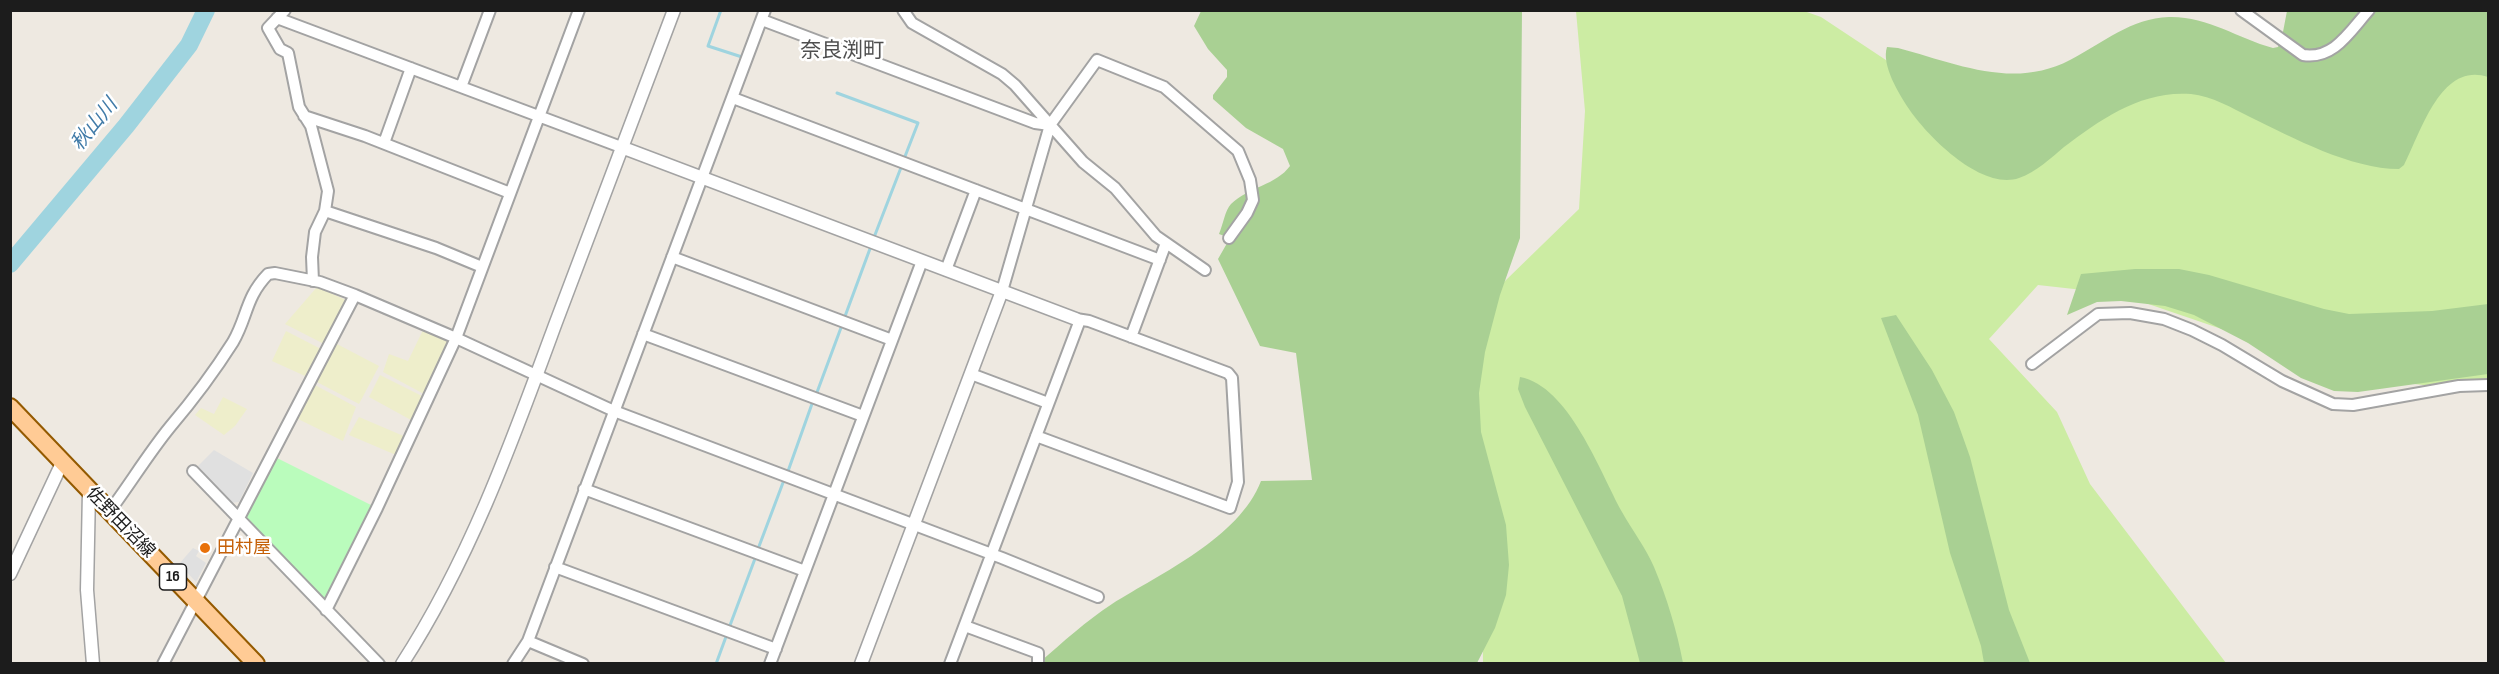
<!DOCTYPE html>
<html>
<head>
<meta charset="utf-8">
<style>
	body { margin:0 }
	#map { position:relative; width:2499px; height:674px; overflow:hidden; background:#eee9e1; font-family:"Sofia Sans Condensed",sans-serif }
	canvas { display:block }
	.frame { position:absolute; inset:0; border:12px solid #1c1c1c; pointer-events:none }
</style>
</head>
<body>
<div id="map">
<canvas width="2499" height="674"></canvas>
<div class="frame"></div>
</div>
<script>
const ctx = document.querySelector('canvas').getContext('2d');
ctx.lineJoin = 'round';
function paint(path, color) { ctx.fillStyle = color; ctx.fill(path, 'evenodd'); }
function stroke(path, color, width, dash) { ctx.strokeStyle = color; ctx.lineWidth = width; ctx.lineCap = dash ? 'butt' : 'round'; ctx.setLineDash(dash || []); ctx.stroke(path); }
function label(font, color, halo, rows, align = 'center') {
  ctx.font = font + ' "Sofia Sans Condensed","Noto Sans JP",sans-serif'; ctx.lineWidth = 5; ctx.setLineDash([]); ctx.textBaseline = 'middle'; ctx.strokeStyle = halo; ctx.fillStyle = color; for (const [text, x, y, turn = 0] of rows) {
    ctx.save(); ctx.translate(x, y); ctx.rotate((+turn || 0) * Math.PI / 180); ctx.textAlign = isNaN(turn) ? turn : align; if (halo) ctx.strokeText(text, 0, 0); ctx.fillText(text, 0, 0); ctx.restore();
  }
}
paint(new Path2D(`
	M317,287L348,301L324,344L285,324Z
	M423,330L450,342L424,394L383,372L389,354L408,361Z
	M286,331L321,349L305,376L272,361Z
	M335,343L379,366L359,404L315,381Z
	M380,375L422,396L411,420L369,397Z
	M315,385L356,407L343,441L296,418Z
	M223,397L247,409L235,426L224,435L195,415L201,408L214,414Z
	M359,417L406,437L396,455L349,435Z`), '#eeeecb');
paint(new Path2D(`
	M1576,11H1804L1821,17L1981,123L2488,11V392L2368,379L2119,294L2038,285L1989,339L2057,412L2090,484L2226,663H1483L1482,535L1432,352L1579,209L1585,111Z`), '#cceca3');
paint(new Path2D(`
	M1201,11H1522L1520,238L1500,295L1485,352L1479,393L1481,432L1506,525L1509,565L1506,595L1495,628L1477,663L1040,662C1063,642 1086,621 1112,604C1161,573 1239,538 1261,481L1312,480L1296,353L1260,346L1218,259L1230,238L1219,234C1223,225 1225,210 1231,204C1249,187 1276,185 1290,166L1283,149L1246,128L1213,99V95L1227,77V70L1208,49L1194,26Z
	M2287,11H2488V77C2441,61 2421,132 2404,165L2399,169C2351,169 2293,138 2250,117C2232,108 2212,96 2191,94C2142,90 2101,119 2064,147C2051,158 2036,172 2019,178C1982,191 1928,137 1909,109C1899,94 1881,65 1887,47L1898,48C1955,63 2013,90 2070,60C2103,43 2131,18 2169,17C2207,16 2237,38 2273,48L2278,47L2282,37Z
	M2135,269H2179L2209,275L2324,309L2349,314L2432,311L2488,304V374L2358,392L2334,391L2301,378L2248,343L2194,315L2165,306L2121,301L2097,302L2067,315L2081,274Z
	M1896,315L1932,370L1954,412L1970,457L2009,610L2030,663H1984L1981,646L1950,553L1918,415L1881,318Z
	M1520,377C1569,386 1600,472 1622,512C1632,530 1646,548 1654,567C1667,598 1677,631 1683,663H1640L1622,596L1525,407L1518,389Z`), '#a9d093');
paint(new Path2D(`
	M271,455L377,508L326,610L239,518Z`), '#bafcbc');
paint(new Path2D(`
	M214,450L253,473L239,502L231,503L198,466Z
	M193,548L199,551L196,556L206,563L196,582L179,564Z`), '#e0e0e0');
stroke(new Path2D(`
	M721,10L708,46L742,57
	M837,93L918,123L904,159
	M873,240L902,165
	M844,319L871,246
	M816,395L842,325
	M787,474L813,401
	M758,549L784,480
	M729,628L756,556
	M716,664L727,634`), '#9fd4df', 3);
stroke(new Path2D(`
	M10,264L126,126L189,45L206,10`), '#9fd4df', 18);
const minor = new Path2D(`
	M285,10L268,28L280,49L288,53L299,107L311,126L328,191L325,211L315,232L312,257L313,281
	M903,10L912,23L1002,74L1015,85L1083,162L1115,188L1156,236L1205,270
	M2241,10L2303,55C2334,60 2350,31 2369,10
	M277,18L621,147
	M762,20L1035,123L1050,125
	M461,87L490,10
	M733,98L1160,260
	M304,116L365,136L510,193
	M384,143L411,68
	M325,211L436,248L482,267
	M672,257L892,340
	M946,270L976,190
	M1002,291L1050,125L1097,60L1164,87L1238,151L1250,180L1253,200L1247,213L1229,238
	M643,334L863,416
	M1131,337L1166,243
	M2032,364L2098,314L2130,313L2164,319L2192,330L2222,345L2282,381L2333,404L2353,405L2459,386L2488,385
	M971,374L1048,403
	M1036,436L1230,508L1238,482L1232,378L1228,373L1089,321L1076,319
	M193,471L379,664
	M584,489L805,571
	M109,512C130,484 148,454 170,427C193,400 214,372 233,342C248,316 245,298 268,274L275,273L320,282L355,295L456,338L614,411L1002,558L1098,597
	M555,567L776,649
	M326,610L377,508L456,338L579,10
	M965,626L1038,653V664
	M528,641L583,664
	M163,664L355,295
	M513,664L528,641L765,10
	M770,664L922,261
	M950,664L1080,320`);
const tertiary = new Path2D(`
	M621,147L1076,319
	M89,491L87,590L93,664
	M10,574L62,463
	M402,664C470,559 512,442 555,325C594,220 634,115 674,10
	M861,664L1002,291`);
const primary = new Path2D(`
	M10,407L256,664`);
stroke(minor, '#a3a3a3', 14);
stroke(tertiary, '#a3a3a3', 15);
stroke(primary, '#945a00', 20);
stroke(minor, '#fff', 10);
stroke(tertiary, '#fff', 12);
stroke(primary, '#ffcb95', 16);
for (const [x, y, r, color] of [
	[205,548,6,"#e8710a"]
]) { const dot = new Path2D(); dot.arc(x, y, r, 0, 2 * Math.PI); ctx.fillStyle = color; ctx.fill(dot); stroke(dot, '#fff', 2); }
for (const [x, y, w] of [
	[173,577,27]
]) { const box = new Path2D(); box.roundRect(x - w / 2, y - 13, w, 26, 4.5); ctx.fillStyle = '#fff'; ctx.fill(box); stroke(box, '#1c1c1c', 1.5); }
label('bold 16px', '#1c1c1c', null, [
	["16",173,577]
]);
label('18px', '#1c1c1c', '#fff', [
	["佐野田沼線",120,523,46]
]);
label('18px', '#c56008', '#fff', [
	["田村屋",217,548]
], 'left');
label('italic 20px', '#417ba8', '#fff', [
	["秋山川",95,125,-51]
]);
label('21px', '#4f4f4f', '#fff', [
	["奈良渕町",842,52]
]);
</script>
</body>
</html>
